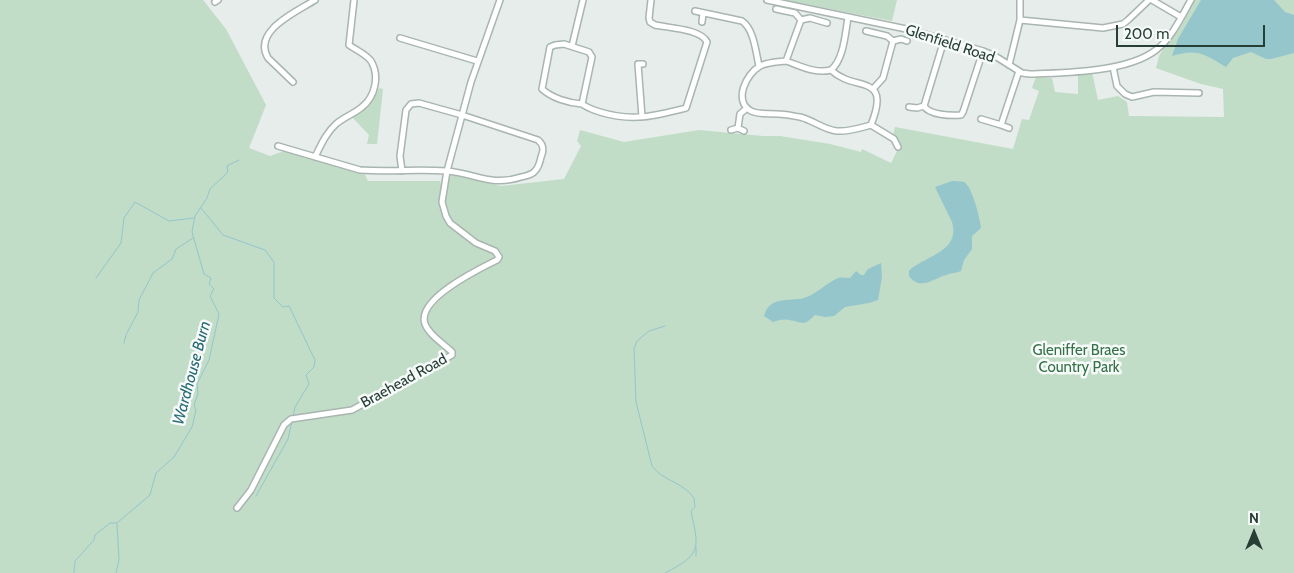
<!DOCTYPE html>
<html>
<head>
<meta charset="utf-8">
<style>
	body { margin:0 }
	#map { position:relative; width:1294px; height:573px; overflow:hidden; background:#e6edea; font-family:Cabin,sans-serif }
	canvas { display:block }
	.north { position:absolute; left:1229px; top:508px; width:50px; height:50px; -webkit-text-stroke:4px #f6faf8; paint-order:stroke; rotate:0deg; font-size:14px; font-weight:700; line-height:20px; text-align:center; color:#273e36 }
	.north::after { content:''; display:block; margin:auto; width:18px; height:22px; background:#273e36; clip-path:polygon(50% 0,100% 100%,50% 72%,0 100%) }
	.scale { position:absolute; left:1116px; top:25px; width:149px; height:22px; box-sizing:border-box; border:2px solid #273e36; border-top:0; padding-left:6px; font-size:15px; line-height:18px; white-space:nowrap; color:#273e36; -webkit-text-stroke:4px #f6faf8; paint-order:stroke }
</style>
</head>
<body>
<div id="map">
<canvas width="1294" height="573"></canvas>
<div class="north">N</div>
<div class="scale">200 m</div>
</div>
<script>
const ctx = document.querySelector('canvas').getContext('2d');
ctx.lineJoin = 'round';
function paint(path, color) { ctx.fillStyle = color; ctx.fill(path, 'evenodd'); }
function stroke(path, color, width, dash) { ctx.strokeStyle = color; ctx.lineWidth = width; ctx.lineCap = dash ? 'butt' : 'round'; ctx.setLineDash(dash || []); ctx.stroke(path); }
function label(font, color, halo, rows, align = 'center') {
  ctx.font = font + ' Cabin,sans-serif'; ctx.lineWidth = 5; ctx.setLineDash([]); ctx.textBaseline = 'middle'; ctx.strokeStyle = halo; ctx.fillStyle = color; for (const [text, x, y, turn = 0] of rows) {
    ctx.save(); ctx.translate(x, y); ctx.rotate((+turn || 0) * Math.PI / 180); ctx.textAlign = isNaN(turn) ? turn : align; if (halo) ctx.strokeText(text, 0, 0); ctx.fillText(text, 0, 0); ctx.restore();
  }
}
paint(new Path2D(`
	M0,0H203L226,29L266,105L249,148L270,156L284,151L364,173L368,181H440L445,201L447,180L452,175L501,186L564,179L581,146L577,141L580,130L624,142L699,130L763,136H780L830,144L861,152L862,149L891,163L898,149L901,148L896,136L893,135L895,127L1013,149L1022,119L1029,120L1039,91L1032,88L1036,77L1052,78L1055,92L1078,94V75L1092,72L1098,100L1118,96L1127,102L1129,116L1224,117L1223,89L1201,84L1156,68L1159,56L1195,0H1294V573H0Z
	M783,0H897L892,21Z
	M379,88L383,89L377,144H367L369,135L352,117L368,107Z`), '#c1dcc7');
paint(new Path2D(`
	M1201,0H1274L1285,12L1294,15V53L1271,59H1266L1251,52L1233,58L1226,67C1205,54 1197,48 1172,56L1178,39Z
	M952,181C956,181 960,181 964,182C972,186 980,218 981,228L972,236V249L964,260L961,271C956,273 951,273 946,275C933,279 920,291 909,276V271C924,256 961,252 952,222L935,187Z
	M881,263L882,277L878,300L869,303L845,307L834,316L825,317L815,315C803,327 803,322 789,320C784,319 778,320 773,322L764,316C770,295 789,302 804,298C815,295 828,282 838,278C843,277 846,278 850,278L856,271L861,275H864L868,269Z`), '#94c6cc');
stroke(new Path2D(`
	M201,208L223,235L265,250L274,262V298L283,307L289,306L315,360L314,367L306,375L309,384L295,407L293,417
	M96,278L121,243L124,218L135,202L169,221L194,218
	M665,326L649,331L637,341L634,349L636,402L652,466C663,481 683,482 694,498L695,507L691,511C699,549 702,554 665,573
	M124,343L126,335L138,312L139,300L153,273L172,259L176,249L193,238
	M256,496L288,439L292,421
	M696,556V547
	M74,573L75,561L94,540L95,535L110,523H117L150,495L156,473L174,457L192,427L196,410L194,405L198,394L197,384L209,360L219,314L210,296L214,289L209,284L211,278L204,274L192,232L195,216L207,198L210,189L228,172L227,166L239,160
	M116,573L119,560L117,524`), '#94c6cc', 1);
const minor = new Path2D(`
	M767,0L911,30L983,51L995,56L1022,73L1030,74C1065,73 1128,72 1156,50C1172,38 1181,17 1191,0
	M1152,0L1181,17
	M215,2L218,0
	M776,9L795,13L801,20L810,18L827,23
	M695,11L742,21C754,29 756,53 759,66
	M1020,20L1103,28L1123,24L1128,20L1149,0
	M702,22L703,13
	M866,31L887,36L893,41L901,39L907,41
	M400,38L477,61
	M944,40L924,106C929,115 951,116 961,115L963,112L983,51
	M564,44L589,52L592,57L582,104C568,103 552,98 542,89L550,47L555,45Z
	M572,46L583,0
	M786,61C801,66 815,74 831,70C855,93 892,72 871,125C860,128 848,132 837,131C824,130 813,120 800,117C793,116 785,114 778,114C769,113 759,115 751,111C733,101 746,74 760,66C768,62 778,62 786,61Z
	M786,61L801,20
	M1009,65L1020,20V0
	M1113,67L1117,86L1125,94L1132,97L1154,92L1199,93
	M831,70C844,59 845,34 848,18
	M293,82L268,58C252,31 296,12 315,0
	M873,89L883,78L893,41
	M582,104C588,108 593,110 600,112C632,122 655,116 686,108L707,42C701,29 669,28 655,25L650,22L649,18L651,0
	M909,107L917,108L924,106
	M642,117L638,64H643
	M981,119L1001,125
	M871,125L894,139L898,147
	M738,128L740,114L747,108
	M1009,128L1001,125L1019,71
	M731,130L738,128L744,131
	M278,146L360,170C389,172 418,169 446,171C475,173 491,187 521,177C526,176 532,175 535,171C538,168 540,162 541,157C544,150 544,145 538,140L462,115L419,103L411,104L406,110L400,156L402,171
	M315,157C321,145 326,133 336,124C344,117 354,114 362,107C375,97 380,76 371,61C366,54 356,50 349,45L354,0
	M237,508L251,490L284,425L291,419L352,410L452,355V352C444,344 429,335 425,324C416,299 479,269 497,260L499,257L495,251L476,243L450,223L446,216L442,202L447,171L471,82L500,0`);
stroke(minor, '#a9b5b0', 8);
stroke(minor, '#fff', 5);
label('15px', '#273e36', '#f6faf8', [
	["Glenfield Road",950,44,18],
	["Braehead Road",404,381,-29]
]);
label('15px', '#357049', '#f6faf8', [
	["Gleniffer Braes",1079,351],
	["Country Park",1079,368]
]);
label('italic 16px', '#276a74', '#f6faf8', [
	["Wardhouse Burn",192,373,-75]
]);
</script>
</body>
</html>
